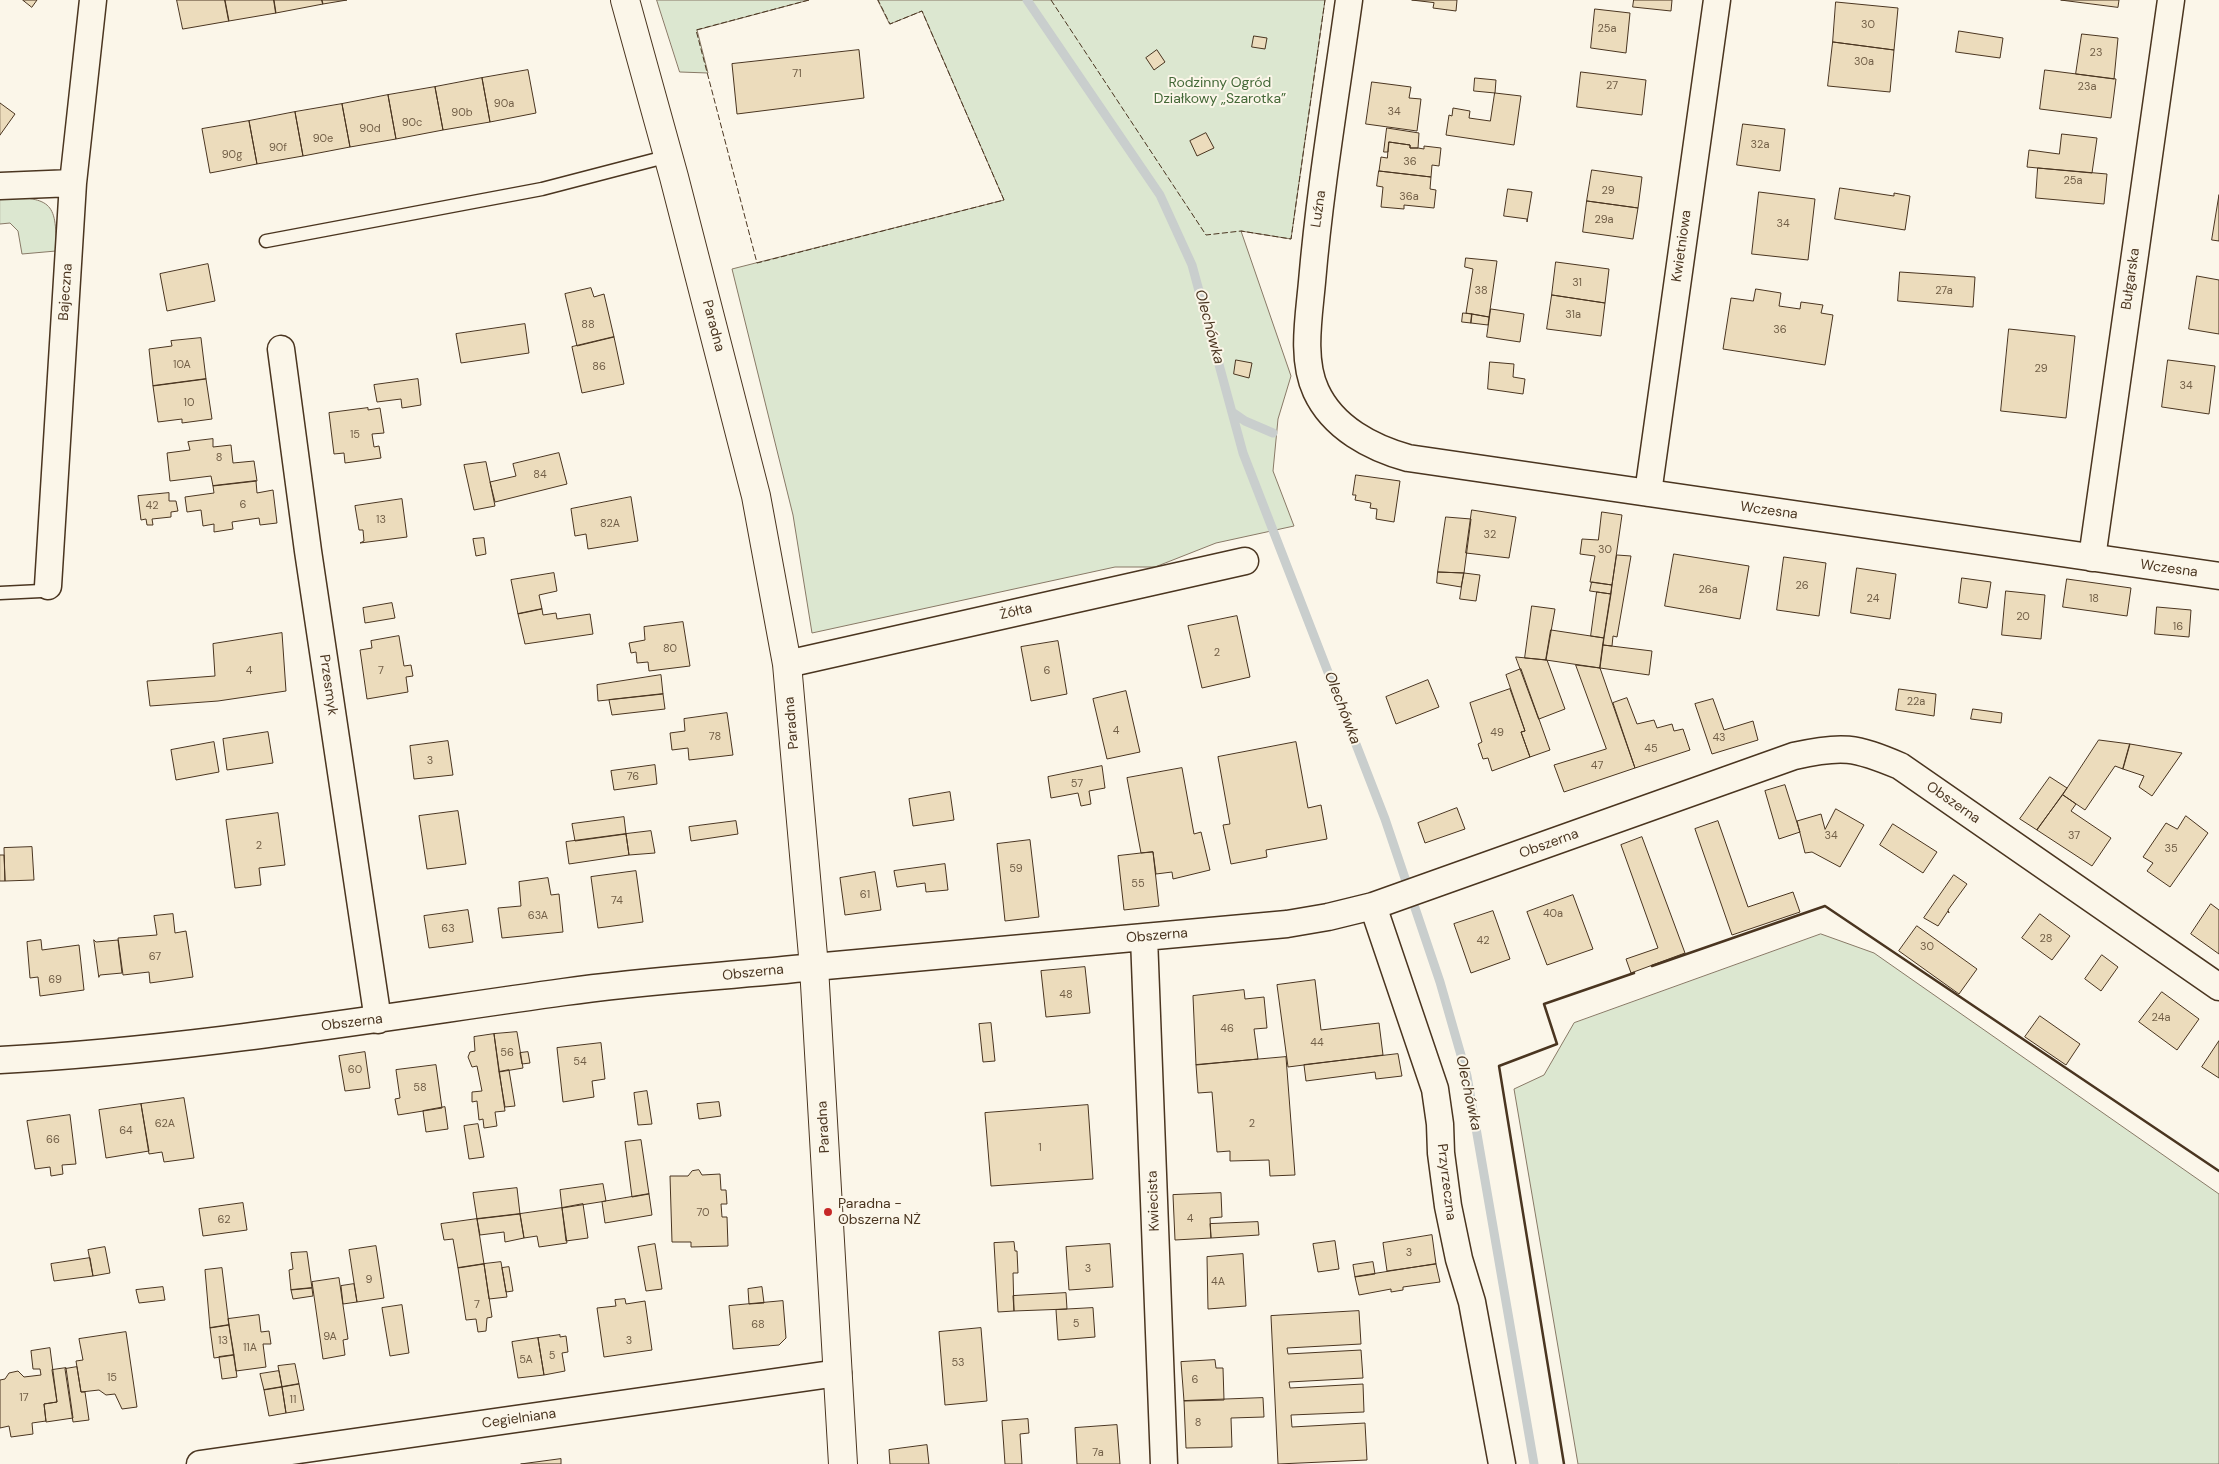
<!DOCTYPE html>
<html>
<head>
<meta charset="utf-8">
<style>
	body { margin:0 }
	canvas { display:block; background:#fbf6e9 }
</style>
</head>
<body>
<canvas width="2219" height="1464"></canvas>
<script>
const ctx = document.querySelector('canvas').getContext('2d');
ctx.lineJoin = 'round';
function paint(path, color) { ctx.fillStyle = color; ctx.fill(path, 'evenodd'); }
function stroke(path, color, width, dash) { ctx.strokeStyle = color; ctx.lineWidth = width; ctx.lineCap = dash ? 'butt' : 'round'; ctx.setLineDash(dash || []); ctx.stroke(path); }
function label(font, color, halo, rows, align = 'center') {
  ctx.font = font + ' "DM Sans",sans-serif'; ctx.lineWidth = 4; ctx.setLineDash([]); ctx.textBaseline = 'middle'; ctx.strokeStyle = halo; ctx.fillStyle = color; for (const [text, x, y, turn = 0] of rows) {
    ctx.save(); ctx.translate(x, y); ctx.rotate((+turn || 0) * Math.PI / 180); ctx.textAlign = isNaN(turn) ? turn : align; if (halo) ctx.strokeText(text, 0, 0); ctx.fillText(text, 0, 0); ctx.restore();
  }
}
const green = new Path2D(`
	M657,0H809L697,30L708,73L680,72Z
	M878,0H1325L1291,239L1241,231L1291,376L1278,419L1273,471L1294,526L1216,543L1155,567H1115L812,633L793,515L732,269L1004,200L922,11L890,24Z
	M0,196C50,199 57,199 56,251L22,254L18,231L10,223L0,224Z
	M1821,934L1874,953L2219,1194V1464H1578L1514,1089L1544,1075L1574,1023Z`);
paint(green, '#dce7d0');
stroke(green, '#887966', 1);
stroke(new Path2D(`
	M1027,0L1160,195L1192,265L1243,453L1385,819L1440,982L1467,1076L1534,1464
	M1232,412L1245,421L1273,433`), '#c9cecd', 9);
const building = new Path2D(`
	M23,0H37L32,7Z
	M177,0H225L229,21L183,29Z
	M225,0H274L276,13L229,21Z
	M274,0H322L323,4L276,13Z
	M322,0H347L323,4Z
	M1412,0H1457L1456,11L1433,8L1434,3Z
	M1634,0H1672L1671,11L1633,7Z
	M2061,0H2119L2118,7Z
	M1836,2L1898,8L1894,50L1833,42Z
	M1595,9L1630,13L1626,53L1591,48Z
	M1959,31L2003,38L2000,58L1956,52Z
	M2082,34L2118,38L2114,79L2076,74Z
	M1254,36L1267,38L1265,49L1252,47Z
	M1833,42L1894,50L1890,92L1828,86Z
	M859,50L864,98L737,114L732,64Z
	M1157,50L1165,62L1154,70L1146,58Z
	M528,70L536,113L490,122L482,78Z
	M2045,70L2116,79L2111,118L2040,109Z
	M1581,72L1646,80L1642,115L1577,107Z
	M482,78L490,122L443,130L435,87Z
	M1475,78L1496,80L1495,93L1474,91Z
	M1372,82L1411,87L1409,98L1421,99L1417,131L1366,124Z
	M435,87L443,130L396,139L388,95Z
	M1495,93L1521,96L1514,145L1446,135L1449,115L1452,116L1453,108L1470,111L1469,118L1490,121Z
	M388,95L396,139L350,147L342,104Z
	M0,103L15,114L0,135Z
	M342,104L350,147L303,156L295,112Z
	M295,112L303,156L257,164L249,121Z
	M249,121L257,164L210,173L202,129Z
	M1743,124L1785,129L1780,171L1737,165Z
	M1387,128L1419,133L1418,148H1410V145L1389,142L1388,152H1384Z
	M1206,133L1214,148L1197,156L1190,141Z
	M2062,134L2097,138L2092,173L2027,167L2029,150L2059,154Z
	M1389,142L1410,145V148H1418L1424,149V146L1441,148L1439,166L1432,165L1431,177L1379,171L1381,157L1387,158Z
	M2038,168L2107,174L2104,204L2036,198Z
	M1592,170L1642,177L1638,208L1587,201Z
	M1379,171L1431,177L1430,189L1436,190L1434,208L1404,205V209L1381,207L1383,187L1377,186Z
	M1840,188L1894,196V193L1910,196L1905,230L1835,219Z
	M1508,189L1532,192L1527,222V219L1504,216Z
	M1759,192L1815,199L1808,260L1752,254Z
	M2219,195V241L2212,240Z
	M1587,201L1638,208L1633,239L1583,232Z
	M1466,258L1497,261L1489,317L1466,313L1473,269L1465,267Z
	M1556,262L1609,269L1605,303L1552,295Z
	M208,264L215,301L167,311L160,274Z
	M1900,272L1975,277L1973,307L1898,301Z
	M2197,276L2219,280V334L2189,329Z
	M591,288L594,297L604,294L614,337L577,346L565,294Z
	M1756,289L1781,293L1779,306L1800,309L1801,302L1823,305L1821,313L1833,315L1825,365L1723,349L1731,298L1753,301Z
	M1552,295L1605,303L1601,336L1547,329Z
	M1491,309L1524,314L1520,342L1487,337Z
	M1463,313L1472,314L1471,323L1462,322Z
	M1472,314L1489,317L1488,325L1471,323Z
	M525,324L529,353L461,363L456,334Z
	M2009,329L2075,336L2066,418L2001,411Z
	M614,337L624,384L582,393L572,347Z
	M201,338L206,379L153,386L149,349L172,346L171,341Z
	M1236,360L1252,363L1249,378L1234,374Z
	M2168,360L2215,366L2209,414L2162,407Z
	M1490,362L1514,364L1513,377L1525,379L1523,394L1488,389Z
	M206,379L212,419L182,423V419L158,422L153,386Z
	M418,379L421,405L402,408L401,399L377,402L374,385Z
	M368,408V410L380,408L384,433L372,434L374,447L379,446L381,458L345,463L344,453L334,454L329,413Z
	M213,439V447L231,445L233,463L254,461L257,481L213,486L211,476L170,481L167,453L190,450L188,442Z
	M559,453L567,484L495,502L490,482L516,476L513,464Z
	M486,462L495,506L474,510L464,465Z
	M1356,475L1400,481L1394,522L1376,519L1377,509L1370,508L1371,503L1355,500L1356,495H1353Z
	M256,481L257,493L273,490L277,523L260,525L259,518L232,522L233,529L214,532V524L203,526L201,510L187,512L185,497L214,493L213,486Z
	M169,493V501H176L178,511L171,512V517L152,519L153,525H147L146,519L141,520L138,496Z
	M631,497L638,541L588,549L586,534L575,536L571,509Z
	M402,499L407,537L360,543L364,541L363,530H359L355,506Z
	M1472,510L1516,517L1509,558L1466,553Z
	M1602,512L1622,515L1612,585L1590,582L1595,556L1580,554L1582,539L1598,540Z
	M1446,517L1471,519L1464,573L1438,572Z
	M484,538L486,554L476,556L473,539Z
	M1674,554L1749,566L1740,619L1665,606Z
	M1617,555L1631,556L1617,637L1613,636L1612,646L1603,645Z
	M1784,557L1826,563L1819,616L1777,610Z
	M1857,568L1896,574L1890,619L1851,613Z
	M1438,572L1464,573L1461,587L1437,583Z
	M554,573L557,591L539,595L542,609L518,614L511,580Z
	M1464,573L1480,575L1476,601L1460,599Z
	M1962,578L1991,582L1987,608L1959,603Z
	M2067,579L2131,588L2127,616L2063,607Z
	M1592,582L1612,585L1611,594L1590,591Z
	M2006,591L2045,595L2041,639L2002,635Z
	M1597,592L1611,594L1604,638L1591,636Z
	M392,603L395,618L365,623L363,608Z
	M1532,606L1555,609L1546,660L1525,658Z
	M2157,607L2191,610L2189,637L2155,634Z
	M542,609L543,615L556,613L557,619L590,614L593,634L525,644L518,614Z
	M1237,616L1250,677L1202,688L1188,626Z
	M683,622L690,666L649,671L648,662L637,663L636,652L631,653L629,643L645,640L644,627Z
	M1551,630L1604,638L1600,668L1546,660Z
	M282,633L286,691L218,701L150,706L147,681L215,676L213,644Z
	M399,636L404,666L411,665L413,676L406,677L408,692L367,699L360,650L372,648L371,641Z
	M1058,641L1067,694L1031,701L1021,647Z
	M1603,645L1652,651L1649,675L1600,668Z
	M1516,657L1547,660L1565,709L1539,719Z
	M1576,665L1600,668L1635,768L1564,792L1554,765L1606,749Z
	M1521,669L1550,750L1530,757L1521,732L1525,731L1506,675Z
	M661,675L663,694L598,701L597,685Z
	M1428,680L1439,707L1396,724L1386,697Z
	M1510,689L1525,731L1521,732L1530,757L1492,771L1488,758L1483,759L1478,744L1482,742L1470,703Z
	M1899,689L1936,694L1934,716L1896,710Z
	M1126,691L1140,752L1107,759L1093,699Z
	M663,694L665,709L612,715L609,700Z
	M1627,698L1637,724L1654,720L1657,728L1672,724L1674,731L1683,729L1690,750L1635,768L1613,703Z
	M1713,699L1724,730L1753,721L1758,740L1712,754L1695,704Z
	M1973,709L2002,713L2001,723L1971,719Z
	M727,713L733,755L689,760L688,748L672,750L670,733L685,731L684,719Z
	M268,732L273,763L227,770L223,739Z
	M2099,740L2130,744L2123,769L2115,766L2085,810L2063,795Z
	M448,741L453,775L414,779L410,746Z
	M214,742L219,772L176,780L171,750Z
	M1296,742L1308,808L1321,805L1327,839L1266,850L1267,857L1231,864L1223,825L1230,824L1218,757Z
	M2130,744L2182,753L2152,796L2139,787L2144,776L2123,769Z
	M655,765L657,784L614,790L611,771Z
	M1102,766L1105,788L1089,791L1091,804L1081,806L1078,793L1051,798L1048,777Z
	M1182,768L1194,834L1201,832L1210,870L1173,879L1172,872L1156,874L1153,852L1141,853L1127,778Z
	M2050,777L2067,788L2037,830L2020,819Z
	M1785,785L1800,832L1779,839L1765,791Z
	M950,792L954,820L913,826L909,799Z
	M2063,795L2076,804L2071,811L2111,838L2092,866L2037,830Z
	M1457,808L1465,829L1425,843L1418,823Z
	M1836,809L1864,825L1840,867L1812,852L1805,853L1797,821L1821,814L1825,829Z
	M458,811L466,864L427,869L419,816Z
	M278,813L285,865L259,868L261,885L235,888L226,820Z
	M2186,816L2208,833L2170,887L2147,871L2153,863L2143,857L2166,823L2177,829Z
	M624,817L626,834L575,841L572,824Z
	M736,821L738,834L691,841L689,827Z
	M1718,821L1748,907L1793,892L1800,912L1732,935L1695,829Z
	M1893,824L1937,852L1923,873L1880,845Z
	M651,831L655,853L629,855L626,834Z
	M626,834L629,855L569,864L566,842Z
	M1642,837L1685,953L1631,973L1626,959L1658,948L1621,845Z
	M1030,840L1039,917L1005,921L997,844Z
	M32,847L34,880L5,881L4,848Z
	M1153,852L1159,906L1124,910L1118,856Z
	M0,855H4L5,881H0Z
	M945,864L948,890L926,892L925,883L897,887L894,871Z
	M636,871L643,922L598,928L591,877Z
	M875,872L881,910L845,915L840,878Z
	M1954,875L1967,884L1948,910L1949,913L1948,911L1938,926L1924,918Z
	M548,878L551,895L559,894L563,932L502,938L498,908L521,906L519,882Z
	M1573,895L1593,949L1547,965L1527,912Z
	M2211,904L2219,910V954L2191,934Z
	M468,910L473,942L429,948L424,916Z
	M1493,911L1510,959L1471,973L1454,924Z
	M173,914L175,933L186,931L193,977L150,983L149,972L123,975L118,938L157,935L154,916Z
	M2040,914L2070,936L2052,960L2022,938Z
	M1917,926L1977,969L1959,994L1899,951Z
	M41,940L42,950L79,945L84,990L40,996L38,977L30,978L27,942Z
	M94,940L96,942L118,940L122,973L100,975L99,977Z
	M2102,955L2118,967L2101,991L2085,979Z
	M1085,967L1090,1013L1046,1017L1041,971Z
	M1315,980L1321,1030L1379,1023L1383,1055L1288,1067L1277,985Z
	M1244,990L1245,999L1264,997L1267,1028L1254,1029L1258,1059L1196,1065L1193,996Z
	M2162,992L2199,1019L2177,1050L2139,1022Z
	M2040,1016L2080,1044L2066,1065L2025,1037Z
	M991,1023L995,1061L983,1062L979,1024Z
	M517,1032L523,1068L499,1072L494,1034Z
	M494,1034L505,1111L495,1112L497,1126L484,1128L483,1119L479,1120L477,1101L472,1102V1092L482,1091L477,1066L472,1067L468,1057L470,1052L475,1051L474,1037Z
	M2219,1041V1078L2202,1067Z
	M601,1043L605,1079L592,1081L594,1097L563,1102L557,1048Z
	M365,1052L370,1088L345,1091L339,1056Z
	M528,1052L530,1063L522,1064L520,1053Z
	M1398,1054L1402,1076L1376,1079L1375,1072L1306,1081L1304,1065Z
	M1286,1057L1295,1175L1270,1176L1269,1160L1230,1161V1151L1217,1152L1212,1092L1198,1093L1196,1065Z
	M436,1065L442,1108L398,1115L395,1099L400,1098L396,1070Z
	M509,1070L515,1106L505,1107L499,1072Z
	M647,1091L652,1124L638,1125L634,1093Z
	M184,1098L194,1158L164,1162L162,1152L149,1154L141,1104Z
	M719,1102L721,1116L699,1119L697,1104Z
	M141,1104L149,1151L106,1158L99,1110Z
	M1088,1105L1093,1179L991,1186L985,1113Z
	M445,1107L448,1129L426,1132L423,1111Z
	M70,1115L76,1164L62,1165L63,1174L51,1176L50,1167L35,1169L27,1121Z
	M478,1124L484,1157L469,1159L464,1126Z
	M641,1140L649,1194L632,1197L625,1142Z
	M699,1170L702,1175L720,1174L721,1190H726L727,1204H721L722,1217H727L728,1246L691,1247V1242H672L670,1176H688L692,1171Z
	M603,1184L606,1201L562,1208L560,1190Z
	M517,1188L520,1214L477,1219L473,1193Z
	M1221,1193L1222,1217L1210,1218L1211,1238L1175,1240L1173,1195Z
	M649,1194L652,1215L605,1223L602,1202Z
	M243,1203L247,1230L203,1236L199,1209Z
	M583,1204L588,1238L566,1241L562,1208Z
	M562,1208L567,1243L539,1247L537,1236L524,1238L520,1214Z
	M520,1214L524,1238L505,1242L504,1232L480,1235L477,1219Z
	M477,1219L484,1264L458,1268L453,1239L444,1240L441,1224Z
	M1258,1222L1259,1235L1211,1238L1210,1224Z
	M1432,1235L1436,1264L1387,1271L1383,1243Z
	M1335,1241L1339,1269L1318,1272L1313,1244Z
	M1014,1242L1015,1251H1017L1018,1273H1013L1014,1311L998,1312L994,1243Z
	M655,1244L662,1289L646,1291L638,1247Z
	M1110,1244L1113,1287L1069,1290L1066,1247Z
	M376,1246L384,1298L357,1302L349,1250Z
	M105,1247L110,1273L93,1276L88,1250Z
	M307,1252L312,1288L291,1290L289,1270L293,1269L291,1253Z
	M1243,1254L1246,1306L1208,1309L1207,1257Z
	M90,1258L93,1276L54,1281L51,1264Z
	M501,1262L507,1297L489,1299L484,1264Z
	M1373,1262L1375,1274L1355,1277L1353,1265Z
	M484,1264L492,1317L487,1318L486,1331L478,1332L476,1319L466,1320L458,1268Z
	M1436,1264L1440,1282L1403,1287V1290L1391,1292V1289L1359,1295L1355,1277Z
	M509,1267L513,1291L506,1292L502,1268Z
	M222,1268L229,1325L210,1328L205,1270Z
	M339,1278L348,1339L343,1340L345,1355L323,1359L312,1282Z
	M354,1284L357,1302L343,1304L341,1286Z
	M163,1287L165,1300L139,1303L136,1290Z
	M762,1287L764,1303L749,1304L748,1289Z
	M312,1288L313,1296L293,1299L291,1290Z
	M1066,1293L1067,1309L1014,1311L1013,1296Z
	M625,1299L626,1304L645,1301L652,1350L604,1357L597,1308L616,1306L615,1300Z
	M783,1301L786,1338L779,1345L733,1349L729,1306Z
	M402,1305L409,1353L390,1356L382,1308Z
	M1093,1308L1095,1337L1058,1340L1056,1310Z
	M1359,1311L1361,1344L1287,1348L1288,1354L1361,1350L1363,1378L1289,1382L1290,1388L1363,1384L1364,1412L1291,1415L1292,1427L1365,1423L1367,1460L1278,1464L1271,1316Z
	M259,1315L261,1332L269,1331L271,1344H263L266,1367L236,1371L228,1319Z
	M229,1325L234,1355L214,1358L210,1328Z
	M981,1328L987,1401L945,1405L939,1332Z
	M126,1332L137,1407L122,1409L115,1394L106,1395L99,1390L81,1392L76,1361L83,1360L79,1339Z
	M560,1335V1337L566,1336L568,1352L562,1353L565,1371L544,1375L538,1338Z
	M538,1338L544,1375L518,1378L512,1342Z
	M50,1348L57,1402L44,1404L46,1421L32,1423L33,1434L11,1437L9,1426L0,1428V1380L5,1379L9,1373L18,1371L24,1377L41,1375L40,1369H33L31,1351Z
	M234,1355L237,1377L222,1379L219,1357Z
	M1215,1360L1216,1368H1223L1224,1400L1184,1401L1181,1362Z
	M295,1364L299,1384L282,1387L278,1366Z
	M77,1367L81,1392H85L89,1420L73,1422L65,1369Z
	M66,1368L73,1418L46,1422L44,1404L57,1402L52,1370Z
	M279,1371L282,1387L264,1390L260,1374Z
	M299,1384L304,1410L286,1413L282,1387Z
	M282,1387L286,1413L269,1416L264,1390Z
	M1263,1398L1264,1417L1231,1418L1232,1447L1186,1448L1184,1401Z
	M1028,1419L1029,1433L1020,1434L1022,1464H1005L1002,1421Z
	M1117,1425L1120,1464H1077L1075,1428Z
	M927,1445L929,1464H890L889,1450Z
	M561,1459V1464H521Z`);
paint(building, '#ecdcbc');
stroke(building, '#4a3520', 1);
const service = new Path2D(`
	M266,241L542,189L669,156
	M0,593L41,591L48,586`);
const minor = new Path2D(`
	M1349,0C1336,94 1320,188 1312,282C1309,316 1301,359 1316,391C1333,428 1372,448 1408,458L2219,576
	M0,186L73,183
	M281,349L308,551L378,1020
	M1648,493L1717,0
	M2092,558L2171,0
	M48,586L73,183L93,0
	M787,664L1245,561
	M1373,906L1435,1089L1440,1124L1441,1153L1448,1206L1459,1259L1472,1302L1502,1464
	M1144,937L1164,1464
	M0,1060C189,1050 377,1018 564,992C647,980 731,976 814,967L1287,924L1328,917L1373,906L1794,756C1842,745 1855,747 1900,766L2219,987
	M200,1464L838,1373`);
const tertiary = new Path2D(`
	M625,0L674,177L756,496L787,664L814,967L843,1464`);
stroke(service, '#4a3520', 15);
stroke(minor, '#4a3520', 29);
stroke(tertiary, '#4a3520', 30);
stroke(service, '#fbf6e9', 12);
stroke(minor, '#fbf6e9', 26);
stroke(tertiary, '#fbf6e9', 28);
stroke(new Path2D(`
	M809,0L696,30L757,263L1004,200L922,11L890,24L878,0
	M1051,0L1206,235L1241,231L1291,239L1325,0`), '#4a3520', 1, [6, 2.5]);
stroke(new Path2D(`
	M1652,966L1825,906L2219,1171
	M1564,1464L1499,1066L1557,1044L1544,1004L1634,973`), '#4a3520', 2.5);
for (const [x, y, r, color] of [
	[828,1212,5,"#c62828"]
]) { const dot = new Path2D(); dot.arc(x, y, r, 0, 2 * Math.PI); ctx.fillStyle = color; ctx.fill(dot); stroke(dot, '#fbf6e9', 2); }
label('11px', '#725f47', null, [
	["30",1868,25],
	["25a",1607,29],
	["23",2096,53],
	["30a",1864,62],
	["71",797,74],
	["27",1612,86],
	["23a",2087,87],
	["90a",504,104],
	["34",1394,112],
	["90b",462,113],
	["90c",412,123],
	["90d",370,129],
	["90e",323,139],
	["32a",1760,145],
	["90f",278,148],
	["90g",232,155],
	["36",1410,162],
	["25a",2073,181],
	["29",1608,191],
	["36a",1409,197],
	["29a",1604,220],
	["34",1783,224],
	["31",1577,283],
	["38",1481,291],
	["27a",1944,291],
	["31a",1573,315],
	["88",588,325],
	["36",1780,330],
	["10A",182,365],
	["86",599,367],
	["29",2041,369],
	["34",2186,386],
	["10",189,403],
	["15",355,435],
	["8",219,458],
	["84",540,475],
	["6",243,505],
	["42",152,506],
	["13",381,520],
	["82A",610,524],
	["32",1490,535],
	["30",1605,550],
	["26",1802,586],
	["26a",1708,590],
	["24",1873,599],
	["18",2094,599],
	["20",2023,617],
	["16",2178,627],
	["80",670,649],
	["2",1217,653],
	["4",249,671],
	["7",381,671],
	["6",1047,671],
	["22a",1916,702],
	["4",1116,731],
	["49",1497,733],
	["78",715,737],
	["43",1719,738],
	["45",1651,749],
	["3",430,761],
	["47",1597,766],
	["76",633,777],
	["57",1077,784],
	["34",1831,836],
	["37",2074,836],
	["2",259,846],
	["35",2171,849],
	["59",1016,869],
	["55",1138,884],
	["61",865,895],
	["74",617,901],
	["40a",1553,914],
	["63A",538,916],
	["63",448,929],
	["28",2046,939],
	["42",1483,941],
	["30",1927,947],
	["67",155,957],
	["69",55,980],
	["48",1066,995],
	["24a",2161,1018],
	["46",1227,1029],
	["44",1317,1043],
	["56",507,1053],
	["54",580,1062],
	["60",355,1070],
	["58",420,1088],
	["62A",165,1124],
	["2",1252,1124],
	["64",126,1131],
	["66",53,1140],
	["1",1040,1148],
	["70",703,1213],
	["4",1190,1219],
	["62",224,1220],
	["3",1409,1253],
	["3",1088,1269],
	["9",369,1280],
	["4A",1218,1282],
	["7",477,1305],
	["5",1076,1324],
	["68",758,1325],
	["9A",330,1337],
	["13",223,1341],
	["3",629,1341],
	["11A",250,1348],
	["5",552,1356],
	["5A",526,1360],
	["53",958,1363],
	["15",112,1378],
	["6",1195,1380],
	["17",24,1398],
	["11",293,1400],
	["8",1198,1423],
	["7a",1098,1453]
]);
label('14px', '#436837', '#fbf6e9', [
	["Rodzinny Ogród",1220,83],
	["Działkowy „Szarotka”",1220,99]
]);
label('14px', '#4a3520', '#fbf6e9', [
	["Luźna",1319,209,-82],
	["Kwietniowa",1682,246,-82],
	["Bułgarska",2131,279,-82],
	["Bajeczna",66,292,-86],
	["Paradna",713,326,75],
	["Wczesna",1769,511,8],
	["Wczesna",2169,569,8],
	["Żółta",1016,612,-13],
	["Przesmyk",328,685,82],
	["Paradna",792,723,-95],
	["Obszerna",1953,803,35],
	["Obszerna",1549,844,-20],
	["Obszerna",1157,936,-5],
	["Obszerna",753,973,-6],
	["Obszerna",352,1023,-7],
	["Paradna",824,1127,-93],
	["Przyrzeczna",1446,1182,83],
	["Kwiecista",1154,1201,-92],
	["Cegielniana",519,1419,-8]
]);
label('14px', '#4a3520', '#fbf6e9', [
	["Paradna -",838,1204],
	["Obszerna NŻ",838,1220]
], 'left');
label('italic 15px', '#4a3520', '#fbf6e9', [
	["Olechówka",1209,327,75],
	["Olechówka",1342,708,69],
	["Olechówka",1468,1093,78]
]);
</script>
</body>
</html>
